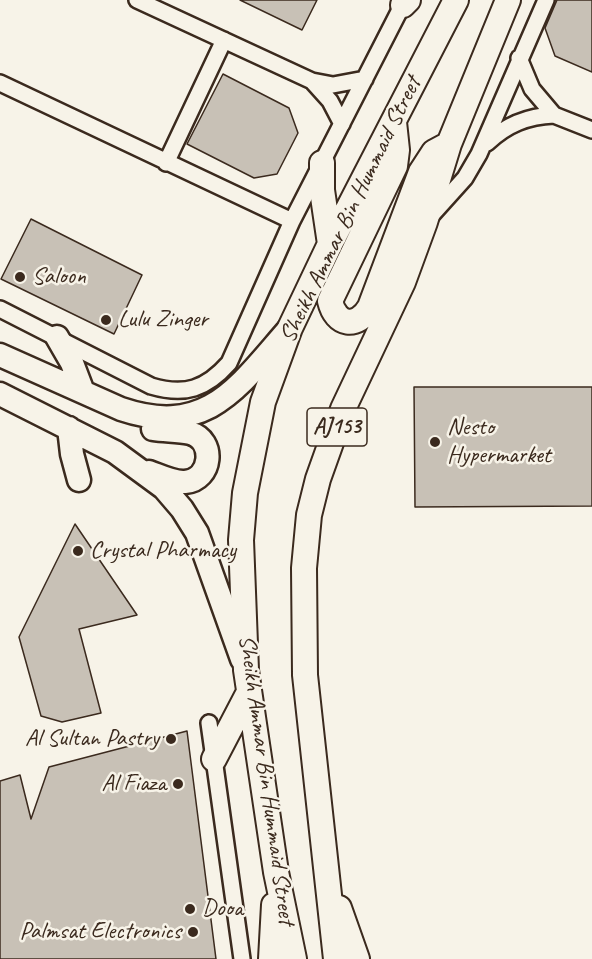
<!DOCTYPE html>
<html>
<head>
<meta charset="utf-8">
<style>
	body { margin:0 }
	canvas { display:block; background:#f7f3e8 }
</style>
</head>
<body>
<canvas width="592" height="959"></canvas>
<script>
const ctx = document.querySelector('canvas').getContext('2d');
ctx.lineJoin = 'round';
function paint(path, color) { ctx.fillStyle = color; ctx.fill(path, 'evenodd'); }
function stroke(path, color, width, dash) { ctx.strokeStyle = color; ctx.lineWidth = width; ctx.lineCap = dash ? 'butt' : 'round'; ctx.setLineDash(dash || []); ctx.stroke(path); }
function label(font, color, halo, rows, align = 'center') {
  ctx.font = font + ' Caveat,sans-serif'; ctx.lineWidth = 5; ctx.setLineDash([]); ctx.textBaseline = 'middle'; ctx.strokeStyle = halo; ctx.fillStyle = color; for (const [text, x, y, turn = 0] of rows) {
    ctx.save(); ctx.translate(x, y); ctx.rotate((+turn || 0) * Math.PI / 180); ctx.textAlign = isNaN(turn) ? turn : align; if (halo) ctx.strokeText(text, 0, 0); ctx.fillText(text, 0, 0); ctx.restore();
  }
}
const building = new Path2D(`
	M240,0H317L302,30Z
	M557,0H592V72L555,56L545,28Z
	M223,74L289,108L298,133L277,174L254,178L187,144Z
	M31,219L142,275L114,334L1,279Z
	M414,387H592V506L415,507Z
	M75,524L137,615L79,629L101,713L62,722L41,716L19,637Z
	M187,731L216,959H0V781L20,775L31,819L49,767Z`);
paint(building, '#c8c1b6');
stroke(building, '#3b2a1e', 1.5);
const street = new Path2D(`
	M137,0L312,81L333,85L365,79
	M519,58L532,89L554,115L592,130
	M312,81L330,101L342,124
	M0,83L292,221
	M487,143C507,124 528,116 554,115
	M166,163L224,40
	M429,218L465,178L479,154L546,0
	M0,309L151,386C185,396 206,389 229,363L292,221L405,0
	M209,723L242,959`);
const secondary = new Path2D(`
	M57,337L72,363L83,392
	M0,355L121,409C207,438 238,387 289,329
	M0,394L115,452L164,488L182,509L197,533L242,659
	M69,428L72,454L79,480
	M149,472C160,476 174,483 185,482C212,480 216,440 190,433C179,430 165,431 153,429`);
const primary = new Path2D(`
	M403,5L408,0
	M394,122L397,150L395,166L330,301C336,326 357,329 370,307L421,172L434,152L449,144
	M322,163V190L330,244
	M214,759L249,692
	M339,908L357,959
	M271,959L274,905
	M294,959L276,872L246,670L241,540L245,493L263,402L290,328L330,244L456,0
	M336,959L305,675L304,568L309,515L318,479L343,409L403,282L425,222L449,144L508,0`);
stroke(street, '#3b2a1e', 20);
stroke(secondary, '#3b2a1e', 27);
stroke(primary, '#3b2a1e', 28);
stroke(street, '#f7f3e8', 15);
stroke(secondary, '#f7f3e8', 22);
stroke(primary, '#f7f3e8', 24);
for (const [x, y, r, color] of [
	[20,277,6,"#3b2a1e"],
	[106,320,6,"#3b2a1e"],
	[435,442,6,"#3b2a1e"],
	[78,551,6,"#3b2a1e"],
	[171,739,6,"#3b2a1e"],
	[178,784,6,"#3b2a1e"],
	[190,909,6,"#3b2a1e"],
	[193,932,6,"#3b2a1e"]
]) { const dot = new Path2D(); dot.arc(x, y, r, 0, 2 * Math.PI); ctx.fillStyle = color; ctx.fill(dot); stroke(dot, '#f7f3e8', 2); }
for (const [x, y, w] of [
	[337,427,60]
]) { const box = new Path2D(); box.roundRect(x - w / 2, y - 19, w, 38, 4.5); ctx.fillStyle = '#f7f3e8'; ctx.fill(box); stroke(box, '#3b2a1e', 1.5); }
label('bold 22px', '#3b2a1e', null, [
	["AJ153",337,427]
]);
label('24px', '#3b2a1e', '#f7f3e8', [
	["Sheikh Ammar Bin Hummaid Street",351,210,-64],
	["Sheikh Ammar Bin Hummaid Street",266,780,82]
]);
label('24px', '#3b2a1e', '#f7f3e8', [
	["Saloon",32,277],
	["Lulu Zinger",118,320],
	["Nesto",447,428],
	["Hypermarket",447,456],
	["Crystal Pharmacy",90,551],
	["Al Sultan Pastry",159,739,"right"],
	["Al Fiaza",166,784,"right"],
	["Dooa",202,909],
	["Palmsat Electronics",181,932,"right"]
], 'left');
</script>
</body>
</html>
